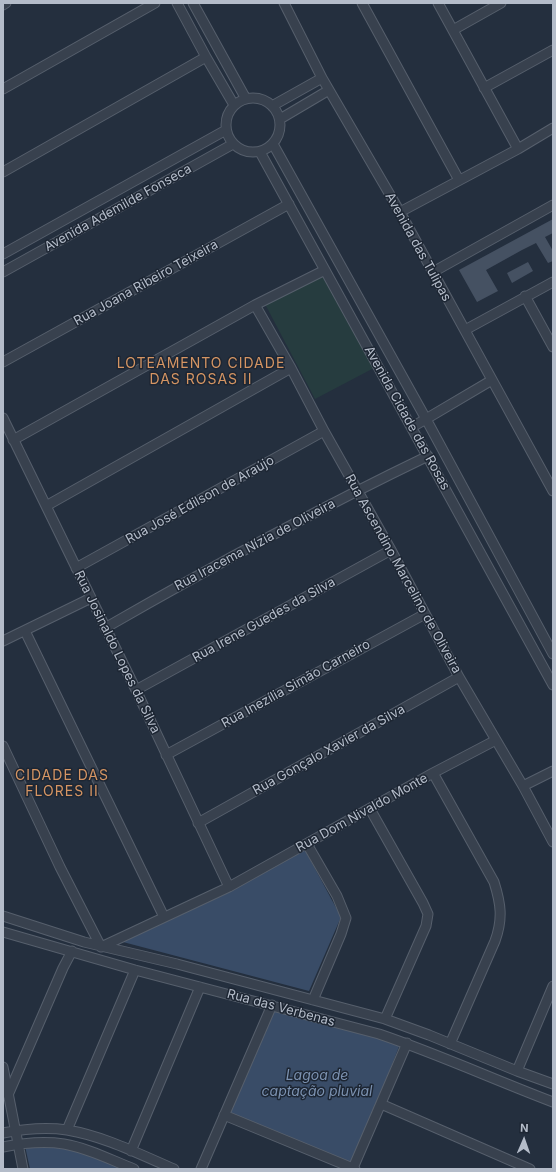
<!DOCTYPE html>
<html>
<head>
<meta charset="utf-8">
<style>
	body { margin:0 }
	#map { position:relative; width:556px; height:1172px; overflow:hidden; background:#242f3e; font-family:Inter,sans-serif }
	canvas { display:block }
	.frame { position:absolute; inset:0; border:4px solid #b4bcc9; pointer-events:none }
	.north { position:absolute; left:504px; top:1120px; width:40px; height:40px; -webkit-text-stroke:3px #1d2633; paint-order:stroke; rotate:2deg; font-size:11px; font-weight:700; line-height:16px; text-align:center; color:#b4bcc9 }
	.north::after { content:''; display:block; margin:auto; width:14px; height:18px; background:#b4bcc9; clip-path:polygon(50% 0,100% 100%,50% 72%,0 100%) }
</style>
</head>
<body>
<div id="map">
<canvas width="556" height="1172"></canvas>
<div class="frame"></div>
<div class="north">N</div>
</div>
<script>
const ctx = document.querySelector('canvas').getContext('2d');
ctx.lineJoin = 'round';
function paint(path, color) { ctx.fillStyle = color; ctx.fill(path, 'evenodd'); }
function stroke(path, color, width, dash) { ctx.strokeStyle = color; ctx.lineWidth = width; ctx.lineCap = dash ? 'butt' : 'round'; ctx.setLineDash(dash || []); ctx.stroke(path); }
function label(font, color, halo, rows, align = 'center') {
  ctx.font = font + ' Inter,sans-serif'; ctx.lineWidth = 3; ctx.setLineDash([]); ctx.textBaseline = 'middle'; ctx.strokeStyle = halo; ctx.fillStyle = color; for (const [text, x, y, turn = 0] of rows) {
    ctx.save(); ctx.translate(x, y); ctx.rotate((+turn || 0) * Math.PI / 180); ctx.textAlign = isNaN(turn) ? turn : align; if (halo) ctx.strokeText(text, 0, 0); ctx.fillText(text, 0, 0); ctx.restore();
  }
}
paint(new Path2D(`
	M323,275L374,368L315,399L265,304Z`), '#263c3f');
paint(new Path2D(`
	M305,850L341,917L309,991L123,942Z
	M274,1011L400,1044L353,1165L230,1113Z
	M25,1146H64L129,1169H30Z`), '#394c67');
paint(new Path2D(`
	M553,219V233L545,237L553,251V261L548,263L536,243L522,250L486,270L498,291L477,302L459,270Z
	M528,262L533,271L512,283L507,273Z`), '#455162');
const minor = new Path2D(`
	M177,3L206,57L234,105
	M193,3L246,99
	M284,3L322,78L400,212L553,491
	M362,3L459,180
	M438,3L518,149
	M3,5L6,3
	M453,30L501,3
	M484,88L553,50
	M3,89L155,3
	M226 125a27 27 0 1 1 54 0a27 27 0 1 1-54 0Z
	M272,106L322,78
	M280,119L329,90
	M273,144L426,419L553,654
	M260,152L553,685
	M3,172L206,57
	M400,212L518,149L553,128
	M3,254L226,130
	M3,272L233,144
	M433,272L553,205
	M525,296L553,347
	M255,305L291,368L324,431L391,550L459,677L523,786L553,842
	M465,330L553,282
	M3,362L289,204
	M3,418L136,690L229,887
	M412,427L426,419L492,380
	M13,440L255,305L325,270
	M46,506L291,368
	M76,568L324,431
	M105,628C211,567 318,509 428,456
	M25,631L164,917
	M3,641L91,598
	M136,690L391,550
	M3,746L60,867L101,947
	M166,755L425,614
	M433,773L494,882C501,904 503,919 495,941L450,1044
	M523,786L553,771
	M370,809L423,903L428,914L426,926L385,1019
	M198,823L459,677
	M307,844L337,896L346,918L341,934L313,1000
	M3,916L84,942L177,964L385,1019L429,1035L517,1071L553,1084
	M3,932L135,970L379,1034C438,1054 495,1080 553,1102
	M101,947L229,887L433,773L496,740
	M3,1067L23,1169
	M517,1071L553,986
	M8,1095L63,968L72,951
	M381,1104L530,1169
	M224,1115L355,1169
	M67,1130L135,970
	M3,1133C24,1129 46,1127 67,1130C104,1136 141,1155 174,1169
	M3,1147C23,1143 44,1141 64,1144C88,1148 111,1160 134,1169
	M131,1151L200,987
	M353,1168L407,1043
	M201,1169L272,1005`);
stroke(minor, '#565f6c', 11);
stroke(minor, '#38414e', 9);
label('13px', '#b4bcc9', '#1d2633', [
	["Avenida Ademilde Fonseca",118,208,-29],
	["Avenida das Tulipas",418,247,61],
	["Rua Joana Ribeiro Teixeira",146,283,-29],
	["Avenida Cidade das Rosas",407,418,61],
	["Rua José Edilson de Araújo",200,500,-29],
	["Rua Iracema Nízia de Oliveira",255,545,-28],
	["Rua Ascendino Marcelino de Oliveira",403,574,61],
	["Rua Irene Guedes da Silva",264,620,-29],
	["Rua Josinaldo Lopes da Silva",117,652,64],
	["Rua Inezília Simão Carneiro",296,684,-29],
	["Rua Gonçalo Xavier da Silva",329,750,-29],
	["Rua Dom Nivaldo Monte",362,813,-29],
	["Rua das Verbenas",281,1008,15]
]);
ctx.letterSpacing = '1px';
label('14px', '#d59563', '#1d2633', [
	["LOTEAMENTO CIDADE",201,364],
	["DAS ROSAS II",201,380],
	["CIDADE DAS",62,776],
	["FLORES II",62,792]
]);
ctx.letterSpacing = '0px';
label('italic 14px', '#7c92b1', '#1d2633', [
	["Lagoa de",317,1076],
	["captação pluvial",317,1092]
]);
</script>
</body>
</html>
